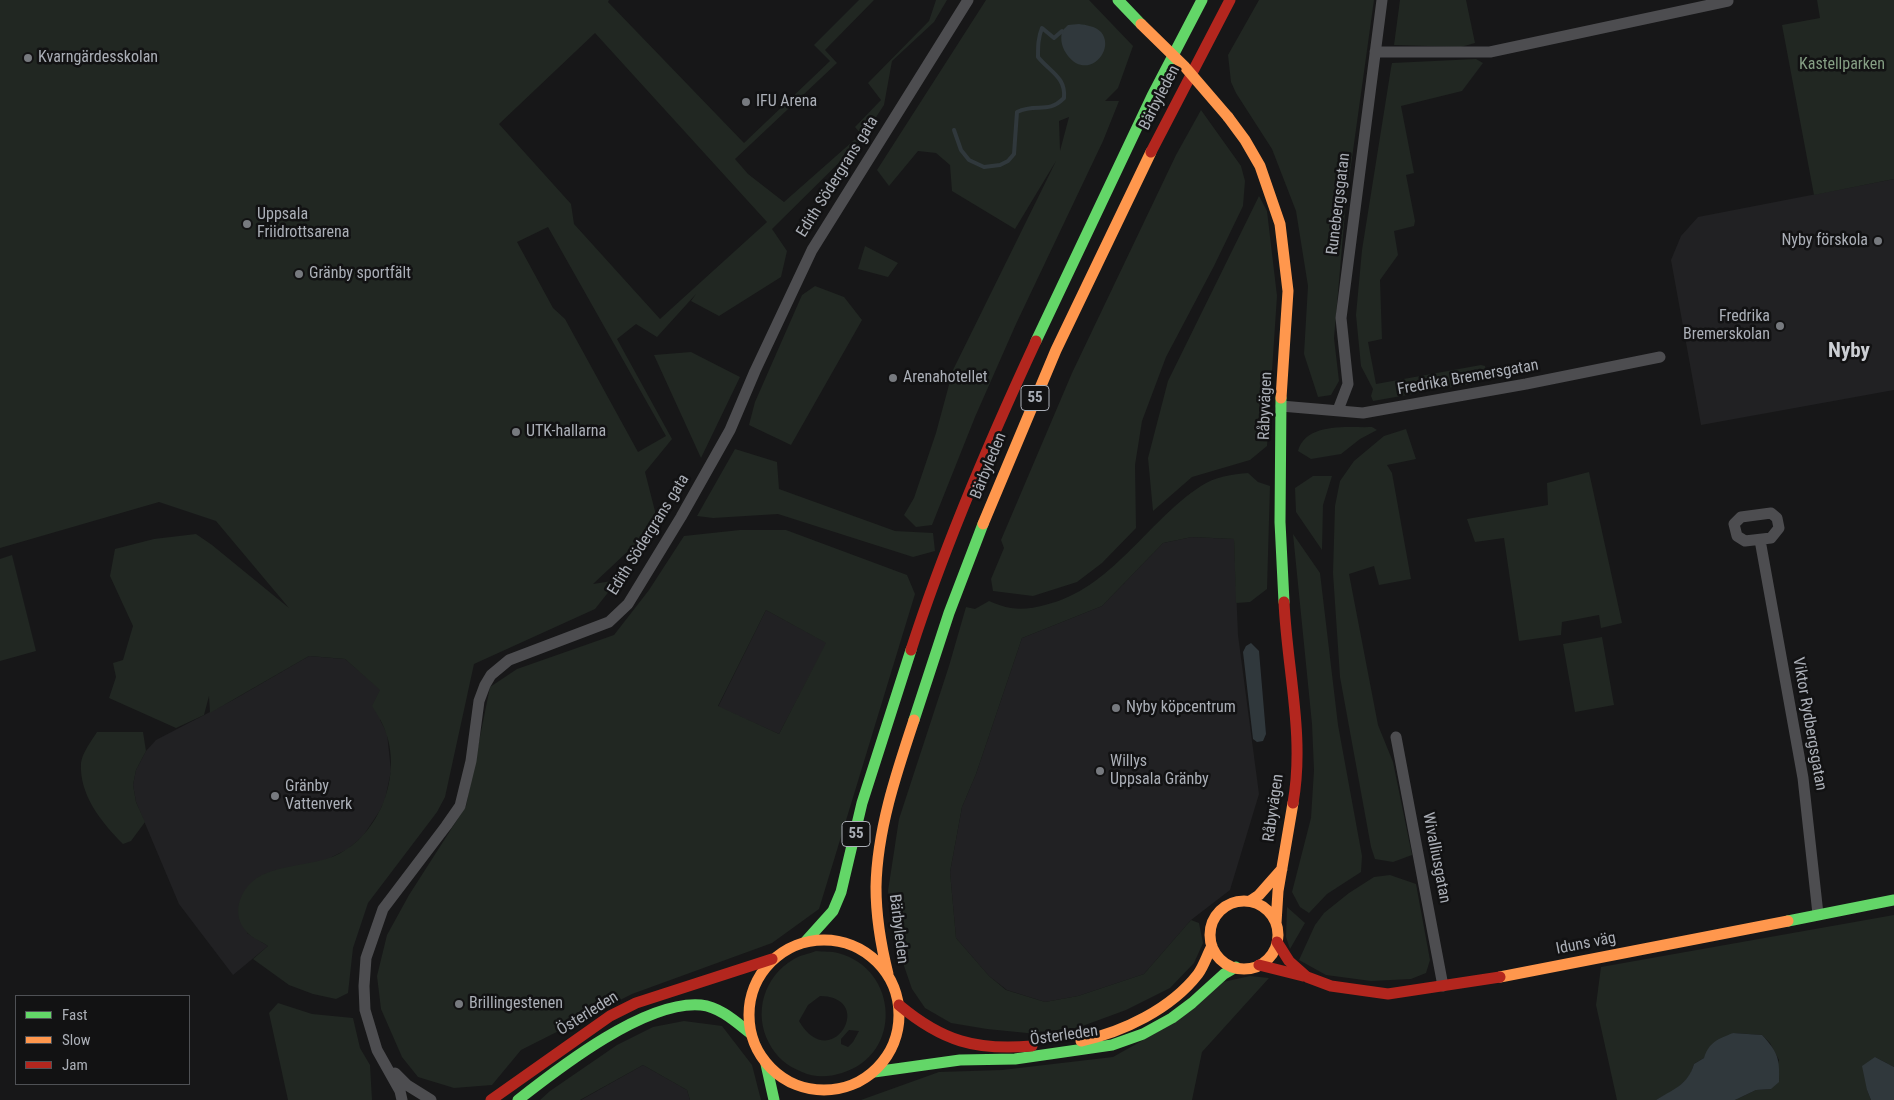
<!DOCTYPE html>
<html>
<head>
<meta charset="utf-8">
<style>
	body { margin:0 }
	#map { position:relative; width:1894px; height:1100px; overflow:hidden; background:#171718; font-family:"Roboto Condensed",sans-serif }
	canvas { display:block }
	.legend { position:absolute; left:15px; top:995px; width:175px; height:90px; box-sizing:border-box; background:#121213; border:1px solid #4f5155; margin:0; padding:6px 9px; list-style:none; font-size:15px; color:#abafb7 }
	.legend li { display:flex; align-items:center; gap:10px; height:25px }
	.legend b { width:25px; border:1px solid #4f5155 }
</style>
</head>
<body>
<div id="map">
<canvas width="1894" height="1100"></canvas>
<ul class="legend">
<li><b style="height:6px;background:#63d668"></b>Fast</li>
<li><b style="height:6px;background:#ff974d"></b>Slow</li>
<li><b style="height:6px;background:#b3261e"></b>Jam</li>
</ul>
</div>
<script>
const ctx = document.querySelector('canvas').getContext('2d');
ctx.lineJoin = 'round';
function paint(path, color) { ctx.fillStyle = color; ctx.fill(path, 'evenodd'); }
function stroke(path, color, width, dash) { ctx.strokeStyle = color; ctx.lineWidth = width; ctx.lineCap = dash ? 'butt' : 'round'; ctx.setLineDash(dash || []); ctx.stroke(path); }
function label(font, color, halo, rows, align = 'center') {
  ctx.font = font + ' "Roboto Condensed",sans-serif'; ctx.lineWidth = 5; ctx.setLineDash([]); ctx.textBaseline = 'middle'; ctx.strokeStyle = halo; ctx.fillStyle = color; for (const [text, x, y, turn = 0] of rows) {
    ctx.save(); ctx.translate(x, y); ctx.rotate((+turn || 0) * Math.PI / 180); ctx.textAlign = isNaN(turn) ? turn : align; if (halo) ctx.strokeText(text, 0, 0); ctx.fillText(text, 0, 0); ctx.restore();
  }
}
paint(new Path2D(`
	M1894,179V390L1701,425L1671,260L1681,236L1698,217Z
	M1192,537L1234,539L1238,635L1259,794L1230,890L1191,920L1144,974L1078,996L1045,1002L1007,990L989,976L956,938L950,872L962,807L976,774L1022,638L1102,606L1163,543Z
	M766,610L827,643L779,734L718,707Z
	M309,656L345,659L381,690L380,720L387,733L391,771L385,800L379,812L363,836L348,849L332,857L247,933L268,946L233,975L179,904L136,802L133,785L136,770L146,751L156,740L233,700Z
	M643,1065L687,1090L690,1100H581Z`), '#212123');
paint(new Path2D(`
	M0,0H609L608,2L744,143L830,61L814,45L859,0H874L825,50L837,63L735,159L748,174L784,202L861,134L855,127L881,100L868,83L929,21L936,0H947L934,22L892,61L884,105L859,143L772,229L787,251L781,277L719,316L691,301L696,294L657,337L636,324L617,339L672,439L645,472L658,523L593,584L618,580L595,609L474,664L445,797L437,812L368,903L353,948L348,993L336,999L313,994L289,985L253,959L268,946C261,941 251,938 246,931C229,912 242,885 262,875C283,865 311,865 332,857C378,839 402,778 386,733C383,723 377,714 372,706L380,690L345,659L309,656L210,713L209,696L204,715L176,728L109,698L116,677L113,663L123,660L133,626L110,576L115,549L154,539L196,534L212,545L289,608L216,521L159,502L0,548ZM595,33L767,222L660,319L574,224L571,204L499,124ZM548,227L666,436L638,452L565,319L553,308L517,242Z
	M986,0H1089L1133,46L1118,88L1105,101H1119L1103,141L1016,324L975,417L932,525L916,527L904,515L914,498L936,433L953,370L1056,161L1015,229L952,191L950,165L936,153L918,151L889,186L877,170ZM1069,117L1060,151L1059,121Z
	M1259,0H1374L1346,201L1334,338L1339,381L1331,395L1318,397L1304,354L1308,286L1296,211L1272,149L1236,93L1231,82L1228,55Z
	M1400,0H1466L1475,43L1461,47L1394,45Z
	M1817,0H1894V179L1814,195L1782,25L1820,18Z
	M1476,59L1483,63L1462,91L1401,106L1414,173L1406,175L1415,221L1414,226L1394,231L1398,255L1380,280L1382,339L1368,342L1376,384L1481,365L1485,366L1487,377L1481,382L1373,401L1371,396L1373,389L1361,366L1356,315L1362,250L1391,68L1392,63Z
	M1201,110L1241,166L1245,181L1243,206L1214,266L1166,357L1142,421L1135,465L1136,528L1102,563L1077,582L1033,596L993,591L991,579L1004,548L1001,540L1072,373L1176,155Z
	M1259,196L1267,211L1277,296L1267,446L1250,460L1192,477L1153,511L1148,458L1168,381Z
	M865,246L898,263L888,277L858,269Z
	M815,286L844,297L862,320L791,445L749,425L755,402L802,295Z
	M691,352L740,377L701,458L654,355Z
	M1372,427L1377,430L1360,439L1341,454L1311,459L1298,451C1306,422 1348,428 1372,427Z
	M1406,429L1416,459L1387,465L1392,473L1411,579L1379,585L1374,566L1349,574L1378,725L1393,762L1412,855L1393,862L1375,859L1371,847L1340,677L1333,573L1335,506L1340,481L1354,461L1384,436Z
	M735,449L777,462L779,489L895,531L933,533L935,551L913,557L778,514L713,518L697,516Z
	M1589,472L1622,623L1601,628L1599,615L1562,622L1561,635L1519,641L1504,538L1475,542L1467,519L1548,505L1547,483Z
	M1248,473L1258,482L1270,486L1267,589L1250,602L1236,603L1234,539L1192,537L1163,543L1102,606L1022,638L976,774L962,807L950,872L956,938L989,976L1006,990L1045,1002L1078,996L1144,974L1191,920L1199,923L1203,943L1194,963L1170,988L1126,1010L1077,1028L1027,1033L987,1029L951,1023L925,1008L912,989L894,937L888,891L899,819L949,666L966,607L975,609L989,601C996,604 1004,607 1011,608C1022,610 1034,608 1045,605C1112,589 1146,522 1201,486C1214,477 1233,474 1248,473Z
	M1313,476H1332L1323,505L1322,550L1296,512L1295,488Z
	M740,530H786L907,575L915,594L819,909L772,943L632,994L521,1050L492,1085L454,1088L418,1077L402,1057L381,1009L377,976L387,935L409,895L466,806L490,687L517,669L614,635L649,590L684,536ZM766,610L826,643L779,734L718,706Z
	M1293,534L1320,573L1338,725L1362,856L1361,872L1327,894L1309,913L1300,907L1292,892L1311,818L1314,770L1312,724Z
	M12,555L36,651L0,661V559Z
	M1602,637L1614,705L1575,712L1563,644Z
	M97,732H143L146,751L136,770L133,785L136,802L145,822L131,841L123,844C102,823 79,795 81,763C82,753 92,740 97,732Z
	M1390,875L1416,884L1430,960L1426,973L1411,979L1371,981L1326,975L1299,960L1315,925L1324,913L1349,893L1374,877Z
	M1287,907L1305,923L1290,949L1286,937Z
	M1894,915V1067L1875,1057L1867,1090L1871,1100H1735L1756,1090L1771,1089L1779,1060L1770,1043L1762,1035L1733,1033L1704,1058L1694,1064L1691,1073L1686,1080L1674,1091L1656,1100H1617L1596,1005L1601,967Z
	M816,951C823,952 832,951 838,953C899,969 903,1055 842,1073C829,1077 815,1078 802,1072C787,1066 776,1057 769,1043C753,1013 764,976 794,959C800,955 809,954 816,951ZM820,996C878,997 831,1076 799,1021L808,1005ZM849,1030L859,1031L853,1042L848,1047L841,1044V1039Z
	M1250,976L1269,978L1202,1052L1192,1100H861L939,1072L1002,1070L1113,1057L1177,1021L1223,982Z
	M278,1003L312,1014L353,1018L360,1048L370,1065L372,1100H288L269,1013Z
	M684,1021L722,1026L752,1065L761,1100H690L687,1090L643,1065L580,1100H540L550,1091L617,1045L653,1027Z`), '#212722');
paint(new Path2D(`
	M1079,24C1086,25 1095,26 1101,32C1116,50 1088,81 1068,56C1062,48 1060,41 1062,31L1068,25Z
	M1251,643L1259,651L1266,734L1263,741L1257,742L1253,739L1243,652L1246,646Z
	M1733,1033L1762,1035C1778,1052 1780,1059 1779,1082L1771,1089L1756,1090L1735,1100H1656C1672,1090 1688,1085 1694,1064L1704,1058C1709,1042 1718,1039 1733,1033Z
	M1875,1057L1894,1067V1100H1871L1867,1090L1862,1066Z`), '#30383c');
stroke(new Path2D(`
	M954,130L961,150L969,160L984,167L1000,165L1008,161L1014,154L1017,112C1037,102 1047,115 1064,98C1066,77 1050,72 1038,57C1038,46 1038,38 1042,28L1054,38L1062,31`), '#30383c', 4);
stroke(new Path2D(`
	M1375,52H1490L1728,1
	M1281,406L1363,413L1526,384L1660,357
	M1338,410L1348,384L1341,318L1382,0
	M1771,513L1777,518L1779,528L1771,538L1745,541L1737,536L1734,524L1741,517Z
	M1760,540L1803,778L1818,914
	M1396,737L1443,986
	M395,1073L407,1085L431,1100
	M402,1100L400,1091L377,1050L365,1010L364,986L366,958L383,909L446,826L460,806L471,761L479,701L485,685L491,675L509,660L609,622L628,604L681,517L730,430L755,371L812,250L968,0`), '#4d4d50', 11);
stroke(new Path2D(`
	M1118,0L1141,24
	M1036,341L1152,96L1202,0
	M1281,398L1280,522L1284,602
	M914,720L949,613L983,524
	M1788,921L1894,900
	M806,941L833,911L841,892L862,803L911,650
	M766,1064L774,1100
	M874,1072L960,1060L1015,1059L1112,1045L1143,1034L1172,1018L1192,1003L1224,974L1236,967
	M518,1100C560,1067 646,1000 701,1005C720,1007 736,1022 750,1033`), '#63d668', 11);
stroke(new Path2D(`
	M1228,117L1245,140L1260,166L1280,224L1288,291L1281,398
	M983,524L1056,350L1151,152
	M1250,901L1259,895L1282,869
	M1210 935a34 34 0 1 1 68 0a34 34 0 1 1-68 0Z
	M1276,923L1278,891L1293,803
	M749 1015a75 75 0 1 1 150 0a75 75 0 1 1-150 0Z
	M888,974C881,946 876,917 876,887C877,831 896,774 914,720
	M1500,977L1788,921
	M1081,1041C1123,1032 1171,1009 1198,974C1204,966 1207,955 1212,946`), '#ff974d', 11);
stroke(new Path2D(`
	M1151,152L1230,0
	M1284,602C1287,669 1305,736 1293,803
	M911,650C945,544 989,442 1036,341
	M1277,942L1289,961L1307,977L1331,986L1388,994L1500,977
	M1259,965L1303,976
	M899,1005C942,1041 976,1051 1032,1046
	M491,1100L610,1016L636,1003L772,959`), '#b3261e', 11);
stroke(new Path2D(`
	M1141,24L1185,67L1228,117`), '#ff974d', 11);
for (const [x, y, r, color] of [
	[28,58,5,"#777a7f"],
	[746,102,5,"#777a7f"],
	[247,224,5,"#777a7f"],
	[1878,241,5,"#777a7f"],
	[299,274,5,"#777a7f"],
	[1780,326,5,"#777a7f"],
	[893,378,5,"#777a7f"],
	[516,432,5,"#777a7f"],
	[1116,708,5,"#777a7f"],
	[1100,771,5,"#777a7f"],
	[275,796,5,"#777a7f"],
	[459,1004,5,"#777a7f"]
]) { const dot = new Path2D(); dot.arc(x, y, r, 0, 2 * Math.PI); ctx.fillStyle = color; ctx.fill(dot); stroke(dot, '#121213', 2); }
for (const [x, y, w] of [
	[1035,398,28],
	[856,834,28]
]) { const box = new Path2D(); box.roundRect(x - w / 2, y - 12.5, w, 25, 4); ctx.fillStyle = '#121213'; ctx.fill(box); stroke(box, '#abafb7', 1); }
label('bold 15px', '#abafb7', null, [
	["55",1035,398],
	["55",856,834]
]);
label('16px', '#abafb7', '#121213', [
	["Kvarngärdesskolan",38,58],
	["IFU Arena",756,102],
	["Uppsala",257,215],
	["Friidrottsarena",257,233],
	["Nyby förskola",1868,241,"right"],
	["Gränby sportfält",309,274],
	["Fredrika",1770,317,"right"],
	["Bremerskolan",1770,335,"right"],
	["Arenahotellet",903,378],
	["UTK-hallarna",526,432],
	["Nyby köpcentrum",1126,708],
	["Willys",1110,762],
	["Uppsala Gränby",1110,780],
	["Gränby",285,787],
	["Vattenverk",285,805],
	["Brillingestenen",469,1004]
], 'left');
label('16px', '#859f84', '#121213', [
	["Kastellparken",1842,65]
]);
label('16px', '#abafb7', '#121213', [
	["Bärbyleden",1160,98,-63],
	["Edith Södergrans gata",838,177,-58],
	["Runebergsgatan",1339,204,-83],
	["Fredrika Bremersgatan",1468,378,-10],
	["Råbyvägen",1266,406,-88],
	["Bärbyleden",989,466,-68],
	["Edith Södergrans gata",649,535,-58],
	["Viktor Rydbergsgatan",1809,724,80],
	["Råbyvägen",1274,808,-82],
	["Wivalliusgatan",1436,858,79],
	["Bärbyleden",898,929,83],
	["Iduns väg",1586,944,-11],
	["Österleden",588,1014,-32],
	["Österleden",1064,1036,-8]
]);
label('bold 21px', '#cbced3', '#121213', [
	["Nyby",1849,352]
]);
</script>
</body>
</html>
